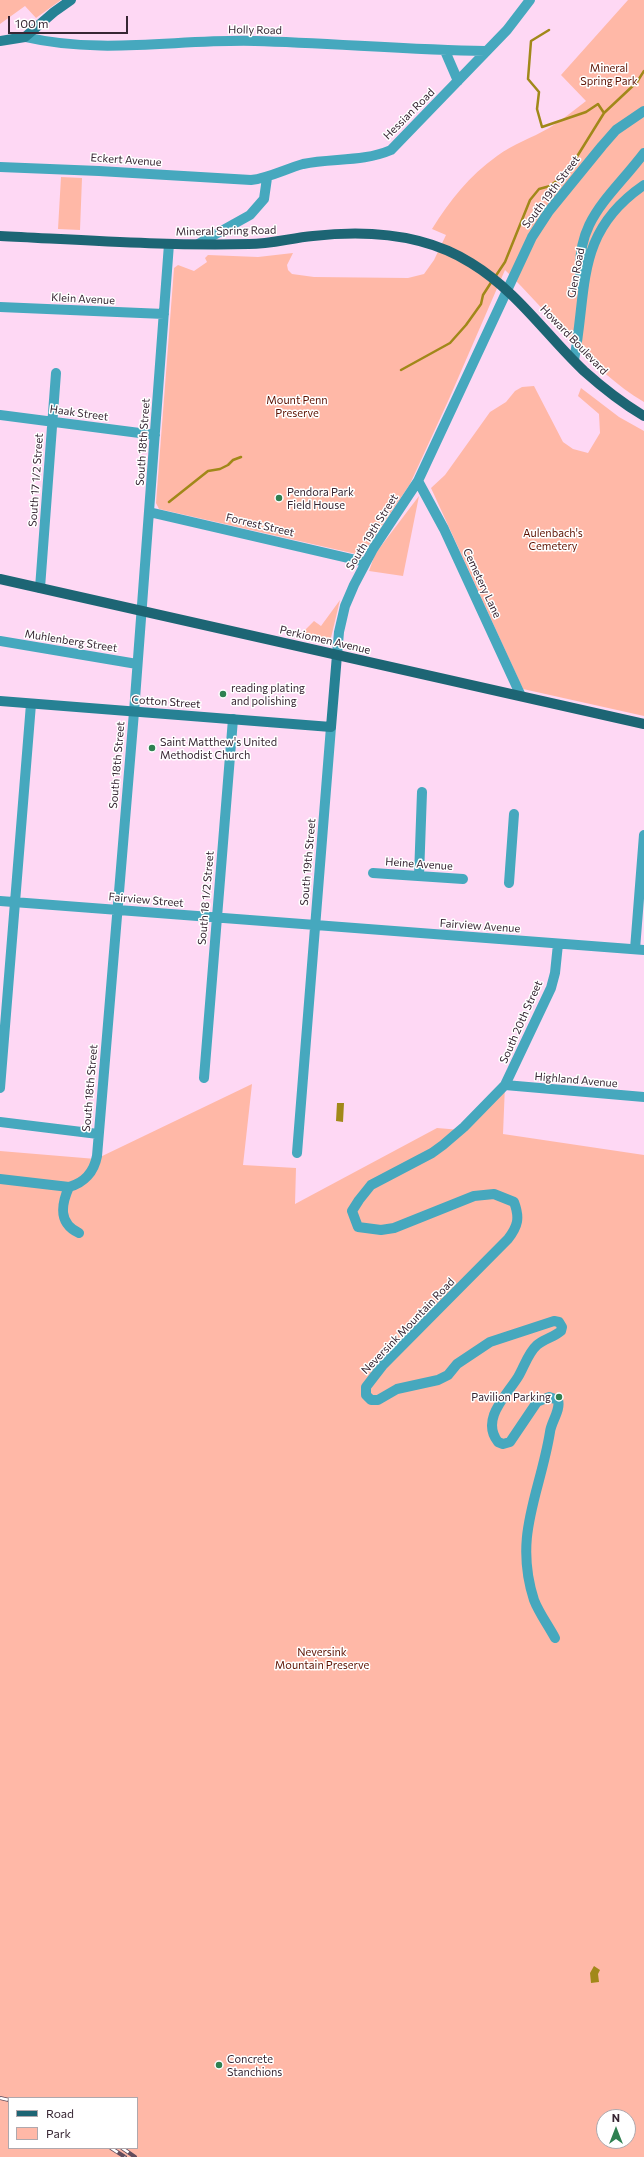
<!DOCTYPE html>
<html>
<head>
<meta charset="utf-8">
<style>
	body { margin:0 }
	#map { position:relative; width:644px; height:2157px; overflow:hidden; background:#fed8f4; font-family:Commissioner,sans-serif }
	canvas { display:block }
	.legend { position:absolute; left:8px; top:2097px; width:130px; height:52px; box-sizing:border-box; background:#fff; border:1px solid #afa8ad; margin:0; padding:5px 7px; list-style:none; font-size:12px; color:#372633 }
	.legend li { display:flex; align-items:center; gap:8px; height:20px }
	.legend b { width:20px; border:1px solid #afa8ad }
	.north { position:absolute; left:596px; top:2109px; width:40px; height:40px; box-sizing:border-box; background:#fff; border:1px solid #afa8ad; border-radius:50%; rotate:0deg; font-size:11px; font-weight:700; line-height:16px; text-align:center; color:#372633 }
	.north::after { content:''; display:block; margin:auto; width:14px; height:18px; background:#2f8051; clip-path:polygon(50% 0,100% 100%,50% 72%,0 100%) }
	.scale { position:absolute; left:8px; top:16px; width:120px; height:18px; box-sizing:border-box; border:2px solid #372633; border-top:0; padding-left:5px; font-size:12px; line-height:14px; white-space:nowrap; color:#372633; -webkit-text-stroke:3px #fff; paint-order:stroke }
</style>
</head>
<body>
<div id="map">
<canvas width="644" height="2157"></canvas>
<ul class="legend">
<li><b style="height:5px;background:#1d6574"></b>Road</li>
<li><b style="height:11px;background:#ffb8a7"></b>Park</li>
</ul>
<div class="north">N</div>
<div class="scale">100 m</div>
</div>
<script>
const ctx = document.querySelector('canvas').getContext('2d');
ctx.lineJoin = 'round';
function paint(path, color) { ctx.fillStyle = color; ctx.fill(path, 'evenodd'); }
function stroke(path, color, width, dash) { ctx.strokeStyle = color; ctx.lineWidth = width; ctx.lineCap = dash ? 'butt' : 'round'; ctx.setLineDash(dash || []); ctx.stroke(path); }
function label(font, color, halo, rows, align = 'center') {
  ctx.font = font + ' Commissioner,sans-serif'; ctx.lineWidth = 3; ctx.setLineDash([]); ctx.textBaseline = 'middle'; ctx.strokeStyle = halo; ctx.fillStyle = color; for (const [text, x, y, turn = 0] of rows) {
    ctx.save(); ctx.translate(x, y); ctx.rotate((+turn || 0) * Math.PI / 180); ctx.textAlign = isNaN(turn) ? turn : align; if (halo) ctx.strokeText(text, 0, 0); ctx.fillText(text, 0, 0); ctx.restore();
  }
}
paint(new Path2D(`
	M0,0H61L36,18L25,6L0,24Z
	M628,0H644V402C590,370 550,313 505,270L449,399L410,484L365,551L356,554L159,509L156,503L174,268L178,265L194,271L207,262L205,258L208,255L258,257L293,253L287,265L288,270L292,274L314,277L408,278L424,274L434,260L446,235L432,229C450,200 469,176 497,156C513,144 532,138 549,128C562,120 574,110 586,101L561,75Z
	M61,177L82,178L80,230L58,229Z
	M534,386L563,442L573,449L588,453L600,433L599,414L578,396L581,388L619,417L644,431V716L523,689L431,488L445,475L490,412L506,402L515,391L522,387Z
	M419,496L403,576L369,571L375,554Z
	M340,600L330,642L300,635L314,621L321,626Z
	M252,1084L243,1165L296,1168L295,1204L437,1128L461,1130L505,1085L503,1134L644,1155V2157H0V1151L96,1159ZM9,2098H137V2148H9ZM604,2117H628V2141H604Z`), '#ffb8a7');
paint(new Path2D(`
	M337,1103H344L343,1122L336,1121Z
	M594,1966L600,1970L598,1974L599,1982L591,1983L590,1973Z`), '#a18819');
stroke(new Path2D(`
	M549,30L531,41L528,79L539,92L537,109L542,127L586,112L598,104L604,113
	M495,277L505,262L530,200L539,189L550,186L564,175L573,163L604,113L637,82L644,71
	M401,370L450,343L466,325L481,304L483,295L492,281
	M169,502L208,471L220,469L228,465L233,460L241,457`), '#a18819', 2.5);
stroke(new Path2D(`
	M25,37C103,55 177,39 255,41C332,43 408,50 485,51
	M445,51L458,81
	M0,167L99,171L251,180C269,178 285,169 303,164C333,158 363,162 391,150L507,30L530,0
	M198,244L250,215L264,199L267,178
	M581,285C573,221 609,199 644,153
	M0,307L164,314
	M574,360C588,288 574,233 644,185
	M0,415L155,435
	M418,481L444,529L521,696
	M149,512L365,562
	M40,588L56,373
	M0,641L137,664
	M337,655L339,632L345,606L354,585L373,549L418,481L532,237L549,211L602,146L616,130L644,111
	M373,873L463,879
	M419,876L422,792
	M509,883L514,814
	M0,901L644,950
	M635,949L644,835
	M204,1078L233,719
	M505,1085L644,1097
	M0,1088L31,704
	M0,1122L98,1134
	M297,1153L331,727
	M0,1179L69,1187C84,1183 94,1172 97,1156L134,712L169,244
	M69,1187C61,1205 58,1223 79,1233
	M555,1638C548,1625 539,1613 534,1600C513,1535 540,1494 550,1432C551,1422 561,1410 558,1400L549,1397L537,1402L510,1442L503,1444L498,1442C480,1419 507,1395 518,1377C524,1367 528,1353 537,1345C544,1339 554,1337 561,1331L562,1327L559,1322L554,1321L490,1342L457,1364L448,1375L438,1380L397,1389L378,1400H371L366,1395V1387L383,1365L508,1239C518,1226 520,1218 514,1202L494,1194L474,1196L394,1228L381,1230L358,1227L352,1211L359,1200L371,1185L432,1153L443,1145L464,1127L505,1085L551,988L555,973L558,944`), '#46a8be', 10);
stroke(new Path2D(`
	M0,41L25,37L54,12L71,0
	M0,701L331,727L337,655`), '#268194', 10);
stroke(new Path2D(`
	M0,236C83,240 166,246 249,244C271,244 291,238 313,236C366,230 425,234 471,263C517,291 546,335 584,371C603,388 622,403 644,416
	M0,579L644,724`), '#1d6574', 10);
const rail = new Path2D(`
	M0,2098L9,2100
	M111,2148L125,2157
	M122,2148L135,2157`);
stroke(rail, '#624d5d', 4);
stroke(rail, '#fff', 2.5, [8]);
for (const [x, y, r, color] of [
	[279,498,4,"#2f8051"],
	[223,694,4,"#2f8051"],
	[152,748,4,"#2f8051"],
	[559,1397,4,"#2f8051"],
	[219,2065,4,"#2f8051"]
]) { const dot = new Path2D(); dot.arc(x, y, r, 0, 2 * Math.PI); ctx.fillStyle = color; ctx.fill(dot); stroke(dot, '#fff', 1.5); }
label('11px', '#372633', '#fff', [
	["Holly Road",255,30,1],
	["Hessian Road",409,114,-45],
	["Eckert Avenue",126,160,4],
	["South 19th Street",551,192,-53],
	["Mineral Spring Road",226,231,-1],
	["Glen Road",576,273,-79],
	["Klein Avenue",83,299,3],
	["Howard Boulevard",574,340,46],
	["Haak Street",79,413,8],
	["South 18th Street",143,442,-86],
	["South 17 1/2 Street",36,480,-86],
	["Forrest Street",260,525,13],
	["South 19th Street",372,532,-58],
	["Cemetery Lane",482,583,65],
	["Perkiomen Avenue",325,640,13],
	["Muhlenberg Street",71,641,9],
	["Cotton Street",166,702,4],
	["South 18th Street",117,765,-85],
	["South 19th Street",308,862,-85],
	["Heine Avenue",419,864,4],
	["South 18 1/2 Street",206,898,-85],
	["Fairview Street",146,900,5],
	["Fairview Avenue",480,926,4],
	["South 20th Street",521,1022,-66],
	["Highland Avenue",576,1080,5],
	["South 18th Street",90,1088,-85],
	["Neversink Mountain Road",408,1326,-46]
]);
label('11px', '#5c1100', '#fff', [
	["Mineral",609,68],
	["Spring Park",609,81],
	["Mount Penn",297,400],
	["Preserve",297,413],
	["Aulenbach's",553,533],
	["Cemetery",553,546],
	["Neversink",322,1652],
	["Mountain Preserve",322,1665]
]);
label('11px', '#372633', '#fff', [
	["Pendora Park",287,492],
	["Field House",287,505],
	["reading plating",231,688],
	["and polishing",231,701],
	["Saint Matthew's United",160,742],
	["Methodist Church",160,755],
	["Pavilion Parking",551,1397,"right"],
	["Concrete",227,2059],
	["Stanchions",227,2072]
], 'left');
</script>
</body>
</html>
